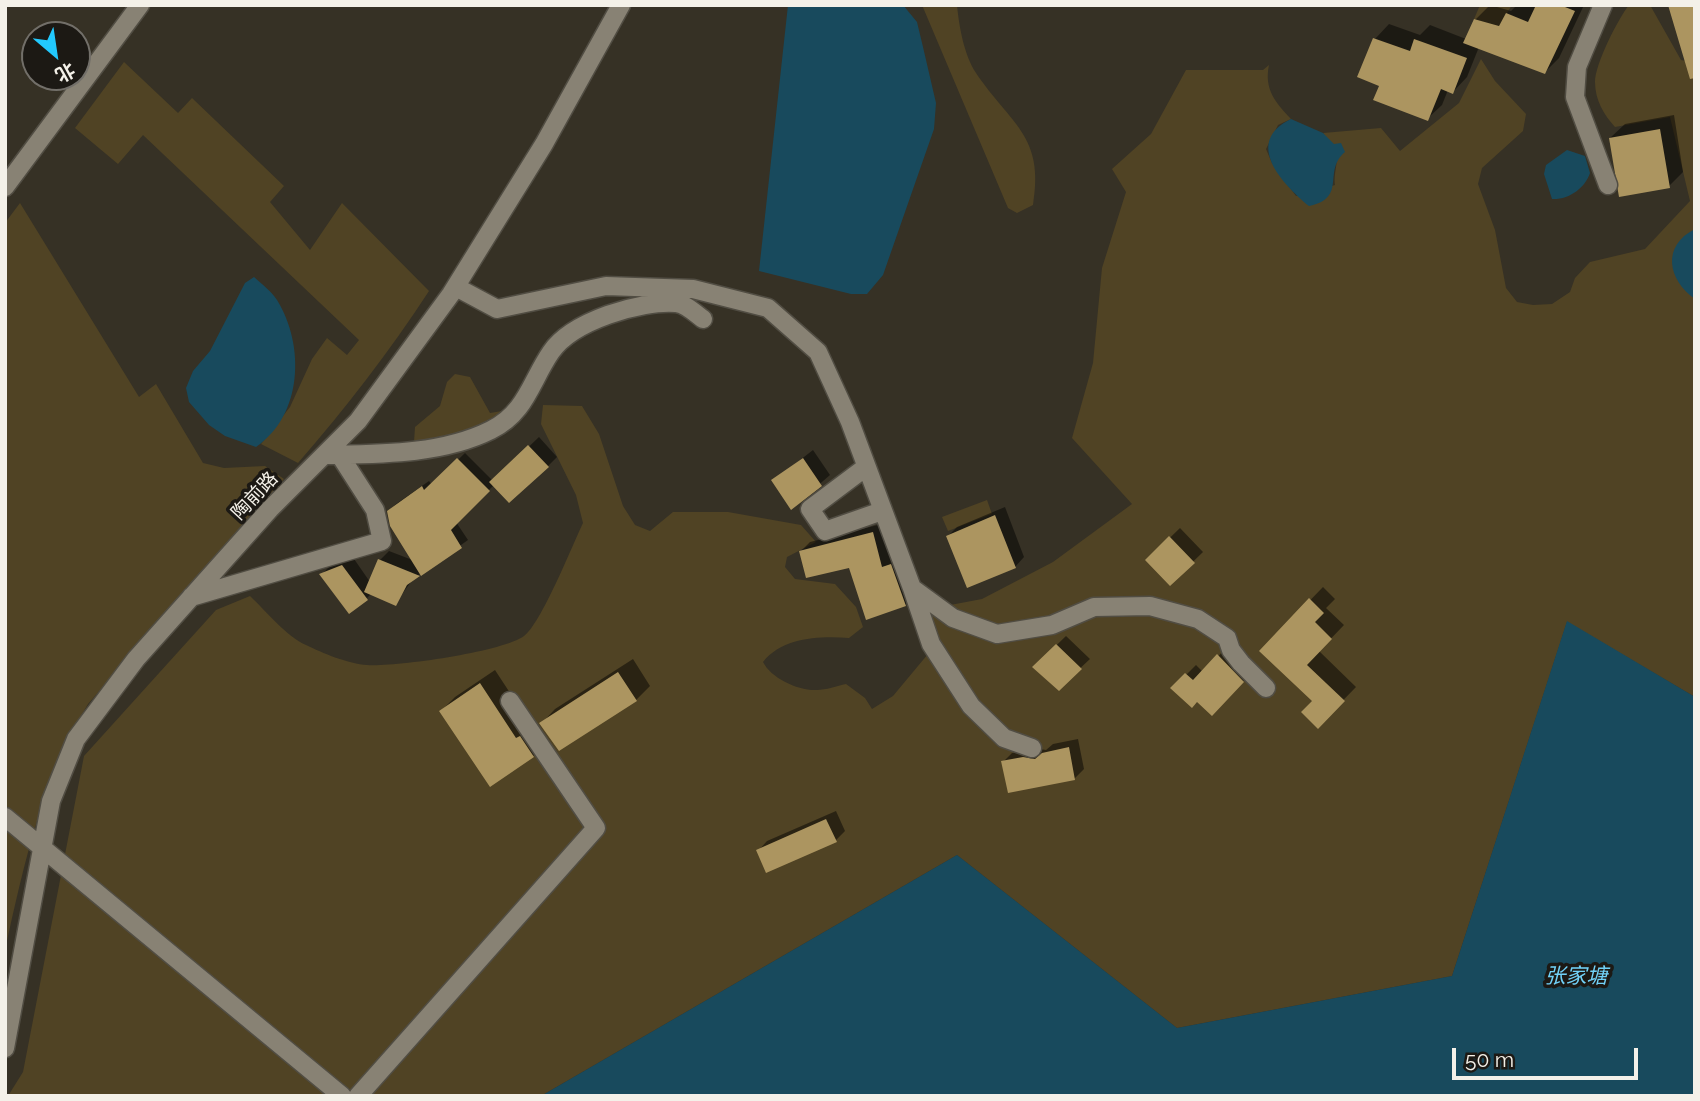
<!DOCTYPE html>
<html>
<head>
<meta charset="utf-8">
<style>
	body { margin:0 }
	#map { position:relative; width:1700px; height:1101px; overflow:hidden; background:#363125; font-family:Raleway,"Noto Sans SC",sans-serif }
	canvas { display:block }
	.frame { position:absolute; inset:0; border:7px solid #f4f1e9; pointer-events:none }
	.north { position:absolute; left:21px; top:21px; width:70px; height:70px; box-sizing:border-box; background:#1c1914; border:2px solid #726f69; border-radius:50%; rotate:151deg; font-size:19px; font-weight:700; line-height:28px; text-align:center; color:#f4f1e9 }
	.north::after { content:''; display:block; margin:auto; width:24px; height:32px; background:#22c9fe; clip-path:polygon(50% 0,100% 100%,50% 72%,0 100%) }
	.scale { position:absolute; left:1452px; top:1048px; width:186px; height:32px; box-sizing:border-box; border:4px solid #f4f1e9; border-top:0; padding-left:9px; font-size:21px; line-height:24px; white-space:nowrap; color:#f4f1e9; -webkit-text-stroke:5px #1c1914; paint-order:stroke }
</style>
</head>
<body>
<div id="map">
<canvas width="1700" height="1101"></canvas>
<div class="frame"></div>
<div class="north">北</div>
<div class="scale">50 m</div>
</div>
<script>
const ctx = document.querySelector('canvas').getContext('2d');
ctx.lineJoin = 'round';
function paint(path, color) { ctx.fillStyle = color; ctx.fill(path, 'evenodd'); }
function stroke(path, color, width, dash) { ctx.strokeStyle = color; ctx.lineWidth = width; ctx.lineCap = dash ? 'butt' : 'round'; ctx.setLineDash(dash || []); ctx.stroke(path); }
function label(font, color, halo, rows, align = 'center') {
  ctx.font = font + ' Raleway,"Noto Sans SC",sans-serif'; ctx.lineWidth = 7; ctx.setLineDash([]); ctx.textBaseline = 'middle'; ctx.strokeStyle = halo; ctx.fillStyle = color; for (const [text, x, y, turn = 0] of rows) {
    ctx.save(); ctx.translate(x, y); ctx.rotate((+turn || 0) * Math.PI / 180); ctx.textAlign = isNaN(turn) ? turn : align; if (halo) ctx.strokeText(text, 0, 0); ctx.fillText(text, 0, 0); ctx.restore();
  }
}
paint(new Path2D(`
	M922,5H957C959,26 964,55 976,73C1010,124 1045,135 1033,205L1017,213L1008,208Z
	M1480,5H1512L1499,26L1474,19Z
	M1629,5H1650L1681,60L1695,63V697L1567,622L1452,976L1177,1028L957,855L541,1096H8L23,1072L84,756L216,610L250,596C266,611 286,636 306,645C322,653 349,664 367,665C396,667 502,652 524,636C541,624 572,546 583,523L576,495L541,424L543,405L582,406L599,434L623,506L635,525L650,531L673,512H728L801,525L816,542L787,557L785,567L795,579L835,584L856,607L863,627L849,638C820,636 783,637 763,662C771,678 798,691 817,690C826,690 837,686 846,684L865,698L872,709L893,696L928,654L929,609L982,599L1053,562L1132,504L1072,438L1093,363L1102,268L1126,192L1112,169L1151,134L1186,70H1263L1269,65C1264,89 1275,102 1291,119L1278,125L1266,149L1272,163L1296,196L1335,185C1333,171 1341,158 1334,146C1331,141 1326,138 1323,133L1381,128L1400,151L1459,103L1481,59L1495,81L1526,114L1523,131L1482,168L1478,184L1495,230L1506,288L1517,302L1533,305L1552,304L1570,292L1575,278L1590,262L1645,249L1690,201L1670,117L1615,127C1604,115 1595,100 1595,82C1595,64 1618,19 1629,5Z
	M124,62L178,113L192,98L284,186L270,202L310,250L342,203L429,291C389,352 346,408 298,463L261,444L290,407L312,359L327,338L347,355L359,340L143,135L118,164L75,128Z
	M20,203L139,397L156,384L203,463L224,468L265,466L284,479L88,704C42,780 24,864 5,950V223Z
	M455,374L470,377L490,413L508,410L466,431L414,442L415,427L440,406L447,382Z
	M987,500L992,514L948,531L942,517Z`), '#504324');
paint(new Path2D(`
	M788,5H903L917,22L923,47L936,103L934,129L883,275L867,294H851L759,271Z
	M1291,119L1323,133L1334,144L1341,143L1345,152C1322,171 1348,198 1309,206C1282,184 1243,142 1291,119Z
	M1567,150L1585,156L1590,173C1585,188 1569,200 1552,199L1544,174L1546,165Z
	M1695,229V299C1668,280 1661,246 1695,229Z
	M254,277C262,284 272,292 277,300C305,345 303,415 256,447L225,436L209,425L189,402L186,388L193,371L210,351L245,283Z
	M1567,621L1695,697V1096H541L957,855L1177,1028L1452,976Z`), '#184a5d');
paint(new Path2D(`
	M1490,5L1511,11L1517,5H1584L1559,58L1545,72L1479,47L1467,77L1453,92L1448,90L1442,105L1427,119L1381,85L1360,76L1375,39L1389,24L1420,35L1430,25L1466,39L1475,20Z
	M1674,115L1683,172L1669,186L1610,138L1625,124Z
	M539,437L557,457L548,466L494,485L456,522L468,540L413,579L395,604L371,594L367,598L322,574L331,565L352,556L370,582L380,560L389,551L415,561L389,511L396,504L429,481L432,485L465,453L493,481Z
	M813,450L830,475L792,508L773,481Z
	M1005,507L1024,557L1015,567L948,536L957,527Z
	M882,524L891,559L900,556L915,595L905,605L850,565L801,551L810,542Z
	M1180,528L1203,552L1170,584L1147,560Z
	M1323,587L1335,599L1326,608L1344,625L1319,651L1356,687L1318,726L1314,701L1261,651Z
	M1066,636L1090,659L1059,688L1034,667Z
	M1228,646L1252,672L1212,714L1197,700L1173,688L1196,665L1203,672Z
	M633,659L650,686L636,700L541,724L555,709Z
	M495,670L531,725L548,742L533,756L441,711L455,697Z
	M1078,739L1084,769L1075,778L1003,762L1012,753L1034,748L1046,750L1053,744Z
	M836,811L845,831L836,840L758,851L767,841Z`), '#0007');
paint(new Path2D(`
	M1536,5H1560L1575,11L1545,74L1463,43L1474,19L1499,26L1506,13L1528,22Z
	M1668,5H1695V78L1690,79Z
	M1373,38L1410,51L1414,39L1467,58L1453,94L1441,89L1428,121L1373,100L1379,86L1357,77Z
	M1660,129L1670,188L1619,197L1609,138Z
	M528,445L549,467L509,503L489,482Z
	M457,458L490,491L451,530L462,548L421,576L390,526L387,511L422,486L424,490Z
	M803,458L822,486L791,510L771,480Z
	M995,515L1016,568L967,588L946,536Z
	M873,532L882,567L891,564L906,606L866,620L849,568L806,578L799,551Z
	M1169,536L1195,563L1170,586L1145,560Z
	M378,559L420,576L407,585L396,606L364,592Z
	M342,565L368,600L349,614L319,574Z
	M1309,598L1324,613L1315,622L1332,639L1307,665L1345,701L1318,729L1301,712L1312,701L1259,651Z
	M1056,644L1082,669L1059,691L1032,667Z
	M1217,654L1244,682L1212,716L1197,702L1192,708L1170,688L1185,673L1193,680Z
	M618,672L637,701L559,751L539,723Z
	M480,683L516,738L520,736L534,757L490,787L439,711Z
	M1069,747L1075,780L1008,793L1001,761L1023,757L1035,759L1042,753Z
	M826,819L837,842L766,873L756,850Z`), '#ac9560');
const street = new Path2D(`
	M1603,5L1577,67L1575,97L1608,185
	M5,187L140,5
	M456,287L497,309L606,286L693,289L768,308L818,352L850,422L912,588L953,618L997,634L1052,625L1094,607L1150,606L1198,619L1227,638L1231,650L1241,663L1266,688
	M324,455C378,454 441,455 491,430C526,413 531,381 551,352C572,321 641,300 676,303C686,304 695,313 703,319
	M866,467L810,509L825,531L882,511
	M912,588L931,644L971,706L1004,738L1032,748
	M191,597L382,541L375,510L339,454
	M5,817L342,1096
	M5,1048L51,801L76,739L136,659L270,509L358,421L451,294L544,144L621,5
	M358,1096L596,828L510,701`);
stroke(street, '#514d43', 21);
stroke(street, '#888274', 18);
label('19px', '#f4f1e9', '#1c1914', [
	["陶前路",255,496,-47]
]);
label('italic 21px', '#71d1f7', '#1c1914', [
	["张家塘",1576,977]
]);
</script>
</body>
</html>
